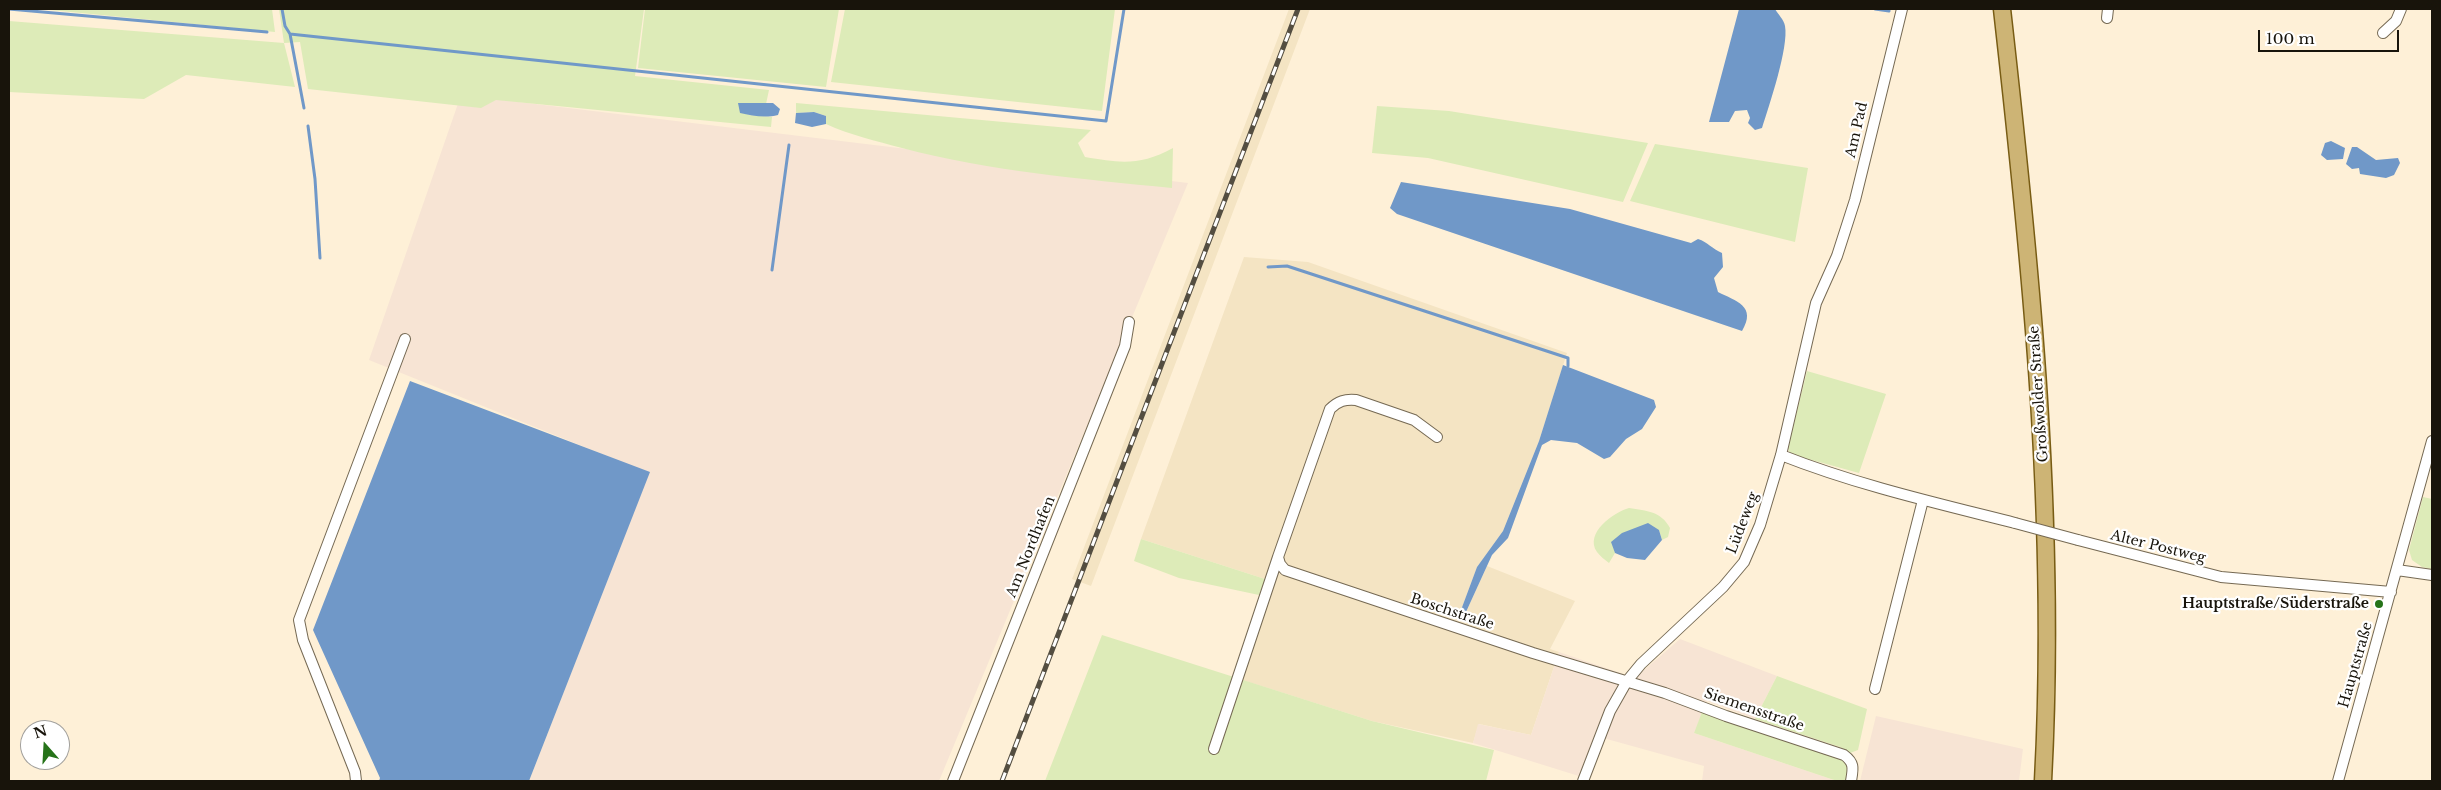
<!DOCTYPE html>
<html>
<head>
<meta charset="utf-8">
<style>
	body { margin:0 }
	#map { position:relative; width:2441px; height:790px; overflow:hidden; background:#fef0d7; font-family:"Libre Baskerville",serif }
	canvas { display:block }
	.frame { position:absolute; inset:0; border:10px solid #18140b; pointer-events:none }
	.north { position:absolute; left:20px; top:720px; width:50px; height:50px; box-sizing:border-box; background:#fff; border:1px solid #a3a19d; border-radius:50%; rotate:341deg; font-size:14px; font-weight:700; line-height:20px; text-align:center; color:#18140b }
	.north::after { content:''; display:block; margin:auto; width:18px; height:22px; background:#267319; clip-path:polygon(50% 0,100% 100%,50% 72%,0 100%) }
	.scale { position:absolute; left:2258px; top:30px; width:141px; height:22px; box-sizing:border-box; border:2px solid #18140b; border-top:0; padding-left:6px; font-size:15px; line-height:18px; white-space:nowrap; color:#18140b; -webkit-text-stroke:4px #fff; paint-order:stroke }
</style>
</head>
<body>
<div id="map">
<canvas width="2441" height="790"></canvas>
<div class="frame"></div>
<div class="north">N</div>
<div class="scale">100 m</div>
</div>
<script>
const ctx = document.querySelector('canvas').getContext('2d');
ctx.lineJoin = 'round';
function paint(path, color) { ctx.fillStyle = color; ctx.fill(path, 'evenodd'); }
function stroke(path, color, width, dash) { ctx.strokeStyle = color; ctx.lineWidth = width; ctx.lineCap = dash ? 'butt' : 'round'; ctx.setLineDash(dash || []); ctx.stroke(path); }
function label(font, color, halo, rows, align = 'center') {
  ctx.font = font + ' "Libre Baskerville",serif'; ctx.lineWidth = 4.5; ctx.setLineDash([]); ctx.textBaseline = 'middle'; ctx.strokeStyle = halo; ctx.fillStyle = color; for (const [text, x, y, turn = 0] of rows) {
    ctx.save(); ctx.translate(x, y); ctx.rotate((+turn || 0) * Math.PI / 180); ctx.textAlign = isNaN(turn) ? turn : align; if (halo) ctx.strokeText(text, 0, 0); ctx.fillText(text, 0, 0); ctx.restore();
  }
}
paint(new Path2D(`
	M1289,9H1310L1091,586L1072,579Z
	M1244,257L1308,262L1567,353L1539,441L1503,531L1477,567L1461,610L1466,612L1487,566L1575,601L1550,649L1559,652L1531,735L1479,724L1473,743L1372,721L1233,677L1265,579L1141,539Z`), '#f4e4c3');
paint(new Path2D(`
	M461,95L1188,183L939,781H529L649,473L369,360Z
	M1680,639L1777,676L1755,719L1707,701L1694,733L1837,781H1702L1704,766L1596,736L1582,777L1473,743L1478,724L1531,735L1559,652L1635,678Z
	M1876,716L2023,749L2019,781H1860Z`), '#f7e4d4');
paint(new Path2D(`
	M40,9H272L275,32Z
	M279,9H644L635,76L769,90L766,104L739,103L749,115L772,117L771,127L496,100L481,108L308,89L300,42L284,43L295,87L186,75L144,99L9,92V21L284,43Z
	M645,9H839L826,87L638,68Z
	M845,9H1115L1102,111L831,82Z
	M796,103L1091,130L1078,143L1085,157C1120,163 1140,166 1173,148L1172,188C1081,179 990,171 902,148C876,141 850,135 826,124V116L814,112L796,113Z
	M1377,106L1449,111L1648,143L1623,202L1428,158L1372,153Z
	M1655,144L1808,168L1795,242L1630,201Z
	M1807,371L1886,394L1859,473L1790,454L1788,448Z
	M2423,497L2432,499V569L2422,567L2412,560L2409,550Z
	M1629,508C1647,511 1661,511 1670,528L1668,537L1662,540L1659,530L1612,542L1615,553L1609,563C1605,560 1600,556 1597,552C1584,533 1614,512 1629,508Z
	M1141,539L1265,579L1259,595L1179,578L1134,561Z
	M1102,635L1372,721L1494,750L1486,781H1045Z
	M1777,676L1867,709L1858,750L1850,753L1840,747L1755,719Z
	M1702,712L1844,759L1848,764L1847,781H1837L1694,733Z`), '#ddebb8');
paint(new Path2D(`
	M1739,9H1775C1778,14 1784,20 1785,26C1789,47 1769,106 1762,128L1755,130L1748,123L1750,118L1747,110L1735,111L1729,122H1709Z
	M738,103H773L780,109L778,115C766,118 752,116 740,113Z
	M814,112L826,116V124L812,127L795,123L796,113Z
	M2331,141L2345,148L2343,159L2327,160L2321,155L2325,143Z
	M2352,147H2357L2376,160L2398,158L2400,163L2394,175L2386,178L2360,174L2359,168L2352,169L2346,164Z
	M1401,182L1570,209L1691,243L1698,239C1708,242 1712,249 1722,253L1723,267L1714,278L1718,292C1736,301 1757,306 1742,331L1397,214L1390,208Z
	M1563,365L1654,400L1656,407L1642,429L1626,439L1610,457L1604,459L1577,443L1551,440L1542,445L1508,538L1492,555L1466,612L1461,610L1477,567L1503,531L1539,441Z
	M410,381L650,472L529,781H379L380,778L313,630Z
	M1648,523L1659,530L1662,540L1645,560L1627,558L1615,553L1611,542L1622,533Z`), '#7098c8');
stroke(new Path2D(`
	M9,9L267,32
	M282,9L285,26L290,34L1106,121L1124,9
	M1875,9L1889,11V9
	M290,34L304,108
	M308,126L315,179L320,258
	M1268,267L1287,266L1568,358V366
	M772,270L789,145`), '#7098c8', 3);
const street = new Path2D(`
	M2107,18L2108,9
	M2383,33L2396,21L2401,9
	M1437,437L1414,420L1356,400C1345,399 1338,401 1330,409L1278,557L1280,564L1285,570L1533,653L1665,693L1726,716L1844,755C1855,763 1853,769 1851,781
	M1781,455C1857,485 1936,503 2015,523
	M2078,540L2221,577L2391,592
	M2397,570L2432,575
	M1875,689L1923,500
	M1214,749L1278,557
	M356,781L355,772L303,640L299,620L405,339
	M953,781L1125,346L1129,322
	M1583,781L1610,711L1627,681L1641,664L1723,587L1744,562L1760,525L1781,455L1816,303L1837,256L1855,200L1902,9
	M2338,781L2432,441`);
const primary = new Path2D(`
	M2002,9C2031,265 2057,523 2043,781`);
stroke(street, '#756953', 12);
stroke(primary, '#785c14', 19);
stroke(street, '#fff', 10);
stroke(primary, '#cdb475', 16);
const rail = new Path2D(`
	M1002,781L1298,9`);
stroke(rail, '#544e41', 5);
stroke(rail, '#fff', 3, [9]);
const streetBridge = new Path2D(`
	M2015,523L2078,540`);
stroke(streetBridge, '#756953', 12, []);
stroke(streetBridge, '#fff', 10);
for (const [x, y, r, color] of [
	[2379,604,5,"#267319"]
]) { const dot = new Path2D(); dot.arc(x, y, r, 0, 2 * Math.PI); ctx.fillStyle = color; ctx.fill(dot); stroke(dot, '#fff', 2); }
label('14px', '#18140b', '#fff', [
	["Am Pad",1857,130,-77],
	["Großwolder Straße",2039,394,-94],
	["Lüdeweg",1743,523,-69],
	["Am Nordhafen",1031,547,-68],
	["Alter Postweg",2158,547,14],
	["Boschstraße",1452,612,18],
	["Hauptstraße",2356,665,-74],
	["Siemensstraße",1754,710,19]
]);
label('bold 14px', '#18140b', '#fff', [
	["Hauptstraße/Süderstraße",2369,604]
], 'right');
</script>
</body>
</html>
